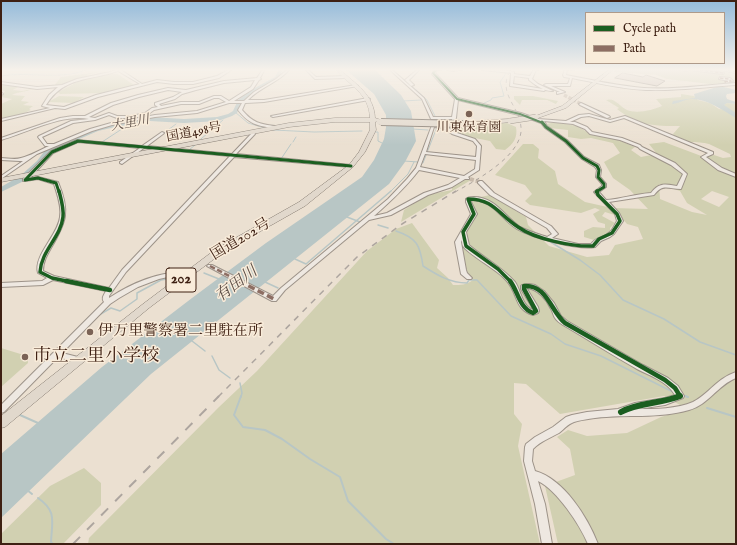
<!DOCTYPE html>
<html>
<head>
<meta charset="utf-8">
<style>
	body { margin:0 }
	#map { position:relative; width:737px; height:545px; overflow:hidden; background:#ebe0d1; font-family:"IM FELL English",serif }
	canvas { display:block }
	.frame { position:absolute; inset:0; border:2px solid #3e2013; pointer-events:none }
	.legend { position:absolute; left:585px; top:12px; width:140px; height:52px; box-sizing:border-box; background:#f9ecda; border:1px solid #ae9a8a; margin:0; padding:5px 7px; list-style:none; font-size:12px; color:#3e2013 }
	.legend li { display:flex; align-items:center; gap:8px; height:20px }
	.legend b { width:20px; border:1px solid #ae9a8a }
</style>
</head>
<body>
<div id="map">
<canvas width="737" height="545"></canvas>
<div class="frame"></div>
<ul class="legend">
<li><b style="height:5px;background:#1b5e20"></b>Cycle path</li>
<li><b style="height:5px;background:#8d6e63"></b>Path</li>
</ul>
</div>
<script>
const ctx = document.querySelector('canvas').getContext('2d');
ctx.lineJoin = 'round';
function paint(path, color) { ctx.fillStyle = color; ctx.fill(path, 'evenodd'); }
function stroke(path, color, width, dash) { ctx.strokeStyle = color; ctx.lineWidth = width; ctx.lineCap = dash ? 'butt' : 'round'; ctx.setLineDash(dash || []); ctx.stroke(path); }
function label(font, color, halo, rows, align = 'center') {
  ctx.font = font + ' "IM FELL English","Noto Serif JP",serif'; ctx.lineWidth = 3; ctx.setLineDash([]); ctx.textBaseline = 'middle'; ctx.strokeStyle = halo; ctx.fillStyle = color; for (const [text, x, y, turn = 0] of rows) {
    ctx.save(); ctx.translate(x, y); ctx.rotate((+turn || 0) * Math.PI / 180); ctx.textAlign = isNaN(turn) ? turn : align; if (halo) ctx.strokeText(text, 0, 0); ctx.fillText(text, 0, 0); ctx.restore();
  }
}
paint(new Path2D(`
	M617,69H736V83L710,84L667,79L656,75L613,72Z
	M104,71L87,75L88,76C76,79 66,85 54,86L61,77Z
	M111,74H118L134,85L106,93L60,94L58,92L81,80Z
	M1,83L18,87L13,90L22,91L32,89C25,93 19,91 12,95L25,96L21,101L29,102L23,105L33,106L29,109L31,110L20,115L1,120V104L12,99L1,97L5,91L1,90Z
	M681,94L694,96L698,100L710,103L719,109L729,110L723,105L727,103L736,104V544H558L545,486L575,475L570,449L557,437L568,430L587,436L627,433L661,417L687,409L664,396L560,414L526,384L514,383V414L522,424L518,446L540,544H88L89,538L219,407L257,371L367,251L396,229L412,223L439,260L437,268L448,278L453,285C461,285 466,285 473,280L466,274L460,243L477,213L469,202L471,199L490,195L526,217L528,225L549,246L587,257L609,255L615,245L643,239L638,227L627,224L621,217L605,212L602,216L615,223L610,228V232L594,240L584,237V231L593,227L605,228V224L598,222L593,214L600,210L595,208L581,213L530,205L525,201L532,194L525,185L495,175L523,144H533L539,149L538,158L555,171L558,184L585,202L612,208L648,209L630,190L613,178L604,162L620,153L613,143L591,138L581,139L568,137V130L550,128L547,124L555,122L577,126L592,135L616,139L635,147L631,150L641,157L657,154L649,144L664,142L704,157L714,155L723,158L731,157L730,154C723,151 716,147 709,144C698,141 680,144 673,134L680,126C654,126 638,126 617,109L619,108L606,100C615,97 620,107 627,110C637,114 653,110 662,106L656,99L681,97ZM659,184L680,191L687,203L707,215L692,212L660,199ZM712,191L729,197L719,207L701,199Z
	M59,96L84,97L74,103L48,102Z
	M514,96H533L558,101L556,104L547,100H522L520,105L514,99Z
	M507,123L516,127C518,138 513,144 505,150L496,149L490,141C477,138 462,137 451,128L453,126Z
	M465,179L471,180L401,222L404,210L427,195L452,190V187Z
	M1,348L27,356L28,363L1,387Z
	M84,468L101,483V505L63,544H1V534L50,486Z`), '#d1d0b1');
paint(new Path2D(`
	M345,69H374L401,95L411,111L416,141L405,162L389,184L151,374L1,518V454L102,367L192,298L266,243L362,177L374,160L384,139L386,127V115L374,94Z
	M720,86L736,90V93L727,94L726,96L727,99L736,102V104L727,103L724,105L736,113V118C722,110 707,98 690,99C683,100 677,104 672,104L673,101L695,98L694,94Z`), '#b8c6c5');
stroke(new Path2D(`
	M392,69L406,81
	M1,76C31,71 60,81 89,69
	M411,85L427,100L436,118
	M403,101L421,100
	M482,104L491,100L492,98L504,96L500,82L509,69
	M235,112L248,123L265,128
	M412,129L428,130
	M273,130L314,132L362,131
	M375,132H378V141L384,144
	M164,133L176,124
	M201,139L223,120
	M102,142L128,125
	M293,142L296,137
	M189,150L195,145
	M281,159L291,144
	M404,161L418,162
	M421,163H423L437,127
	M390,192L408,174L414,162`), '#b8c6c5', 1);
stroke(new Path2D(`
	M347,217L360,222
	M378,225L388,228
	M396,231C417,238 420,245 423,266C437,275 450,283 467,283L469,280H477L511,316L551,334L565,344L601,356L673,392
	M549,241L580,260L600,275L623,300L664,319L700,342L736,355
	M295,259L306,264L391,191
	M204,273L219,279
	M265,282L278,288
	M99,315L111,308L120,311L137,299V293L161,280L179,277
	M192,341L205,351
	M212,356L219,370L230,378
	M240,383L242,393L241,397
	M682,395L688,397`), '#b8c6c5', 1.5);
stroke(new Path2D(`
	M241,396L234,415L243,427L265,430L282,439L310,459L340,477L348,501L386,539L394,544
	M685,396L688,397
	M707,408L736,417
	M20,415L38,423
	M27,490L32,494
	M38,498C57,511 52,521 51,542L53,544`), '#b8c6c5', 2);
paint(new Path2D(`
	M279,69H283L279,79L255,92L242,102L237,113L232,116L218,121L184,123L150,121L115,127L98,131L51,151L43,164L26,180L1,192V187L20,176L37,161L46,149L94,129L114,123L150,117L184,119L217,117L228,114L233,111L238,100L251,90L275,77Z`), '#b8c6c5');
const building = new Path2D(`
	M623,73L643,77L646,75L665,81L657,86L615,78Z`);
paint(building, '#d1c1b6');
stroke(building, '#847a70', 1);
stroke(new Path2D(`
	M564,95L581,104`), '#c8baab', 3.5, [3.5, 1.5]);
stroke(new Path2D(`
	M470,179L480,182`), '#c8baab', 4, [4, 2]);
const minor = new Path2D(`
	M119,69H122L121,70L142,84L157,80L174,82H193L217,76L230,69H233L219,78L193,84H174L157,82L98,97L65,109L55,108L1,121V119L50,108L42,106L49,95L58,87L37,89L1,84V82L37,87L62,85L77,79L110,72ZM118,71L140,84L96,95L64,107L46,105C64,76 90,81 118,71Z
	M263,69H265L260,78L261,79L259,80L253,89L234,101H244L254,92L276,79L288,69H290C278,83 260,87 248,100H264L356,85L358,86L264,102L246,103H245L242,110C253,123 260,124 275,126L276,127L274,128C257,126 249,124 238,110L242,103H229L197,113L155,117L112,125L92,131L37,154L1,179V176L23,161H20L1,160V158C7,158 15,160 21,158C30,156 40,150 49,146H45L38,137L39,136L71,121L89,119C63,113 26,133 1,140V138L60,118L73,116H85L111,103L138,95L168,88L186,90L224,81L257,78ZM255,80L251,87L229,101L221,96H214L199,102H181L161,106L159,104L175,99L182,94L196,90L224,83ZM168,90L182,92L173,97L155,103V105L158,107L152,108L145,113L132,116H117L109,113L95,118L89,117L113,105L139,97ZM214,98H219L226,102L197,111L155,115L111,123L90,129L54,144H47L42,137L73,123L95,120L109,115L117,118H132L147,115L154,110L181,104H199Z
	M305,69H307L316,77L346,76L347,77L346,78L315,79Z
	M389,69H391L424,98L433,117H452L455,99L432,74L434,70L428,69H442L441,70H437L435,73L458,98L521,113L538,119L566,121L579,115L589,114L610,120L625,116L713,152V154L706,157L722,168L736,174V177L718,170L701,157L708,153L624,118L610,122L589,116L581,117L570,122H575L587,127L592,132L622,138L640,145L642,147L675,163L687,174L681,189C668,189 663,183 654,195L609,202L619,213L623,221L614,234L610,237L601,241L595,247C577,250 532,238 517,229C499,218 495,200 470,200L477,214L466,232L469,245C484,258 502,267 515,282C521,291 522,306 533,310L532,307L521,289V286L522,285L529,284L535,285L544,291L554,303L561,316L567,321L643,365L668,378L678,386L684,396L683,398L665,405L638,409C654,409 678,409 693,402C710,393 716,379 736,372V378C718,385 708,405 689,410C658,419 626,414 595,418C588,419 580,420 574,422C568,424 564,429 559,433C550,438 541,441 533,449L532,461L535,471C564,479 588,518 598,544H588C580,525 557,490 538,481L545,504L552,544H542L535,504L524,461L525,447L526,444L535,437L553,427L566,417L572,415L587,412L618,409L635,403L665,398L675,395C667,381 650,376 637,369C612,355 587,339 563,325C560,323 557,321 555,318C553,315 553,312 551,309C547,300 538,289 527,288V289L538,307L539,311L538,313L533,315C517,310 518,299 511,287C509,283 506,280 503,277C495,269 467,253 463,246C462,244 462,242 462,240L461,242L466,270L467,273L472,278L471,279H467L461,274L455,242L471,214L466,202V199C468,197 471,197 474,197C495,197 505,217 520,227C528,231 538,234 547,237L552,234L547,228L490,195L478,183V182L480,181H482L494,193L551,226L558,234L552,238L578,244H591C597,236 604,238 610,232C613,229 615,224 617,221L615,214L594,192L602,186V184L596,177L597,170L595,167L582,159L565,142L545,128L541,123L519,115L458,100L456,118L454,122H452V119H431L422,99ZM544,121L573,124L585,129L590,134L620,140L638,147L640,149L671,165L683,174L677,186C666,184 659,182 651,193C635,194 621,199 606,200L599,192L606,187V184L600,177L601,170L599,165L584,157L567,140L547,126Z
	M418,69H420L409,80L414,85L411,86L405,80Z
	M447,69H464L454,71L447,70Z
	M481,69L510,71L514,72V74L530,76L534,69H539V70H536L532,79L538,84L553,91C545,92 535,85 529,80V78L514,76L513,84L543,89L545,90L544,91L510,86L511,73L482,70Z
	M565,69H576L567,70L566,75C592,80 618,86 644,88C675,90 706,85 736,83V85C706,87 676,91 646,90C621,89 597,83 572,78L570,86H551L565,92L557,94V92H560L544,85L546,84H568L570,78L564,77L563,75Z
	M680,69H694L724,73L723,74L689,70L686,71L680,70Z
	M722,69L736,71V73L722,70Z
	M720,77L730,78L733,81L726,83V81H729L719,79Z
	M1,92L3,94L1,95Z
	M368,98L370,99L369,100L273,117L271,116Z
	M581,103L609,116L610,117L607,118L580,105L579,104Z
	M432,125L446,126L454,132L475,139L481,146L479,170L468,177L469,178V179H465L452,187L428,195L391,215L369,220L285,290L276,301H272L207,266L208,265H212L273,296L281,288L388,199L407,179L416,168ZM434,127L444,128L452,134L473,141L477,146L476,157L426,152ZM425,154L476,160L475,169L464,176L420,167ZM419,170L460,178L448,185L424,193L387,213L374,216C390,202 406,187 419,170Z
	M252,131H254L255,134L236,154L351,165L353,166L351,167L234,157L126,272L109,296V298C130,284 156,273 181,272C186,272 190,272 193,274L192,275L168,277L159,279L138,287L119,298L110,304L62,353L82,358L83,360L82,362L79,363L58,357L4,412L1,413V405L104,302C101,298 104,295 106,291L53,280L43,285L1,287V283L42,281L47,278L38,273C33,256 58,235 60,217C62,206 57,194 54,184L38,179L25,181H23V179L51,151L77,140L142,146L162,132L164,133L163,134L147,146L232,154L251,134ZM78,142L140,148L120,162V163L122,164L144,148L230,156L122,270L109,288L54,276L43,271C43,262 47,255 51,248C67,221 70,211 58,182L38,177L30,178L53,153Z`);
const highway = new Path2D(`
	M335,69H339C356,84 374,95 375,118L381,120L375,122L376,130L365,152L353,167L305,206L222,253L149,308L5,427L1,428V416L143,304L216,249L299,202L349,165L359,152L370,130V122H335L289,127L1,182V178L289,123L335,118H370C369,93 350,86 335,69Z
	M610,69H614L566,108L538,118L533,117L562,106Z
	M510,119L512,120V122L463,126L460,124L463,122Z`);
stroke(minor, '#9d9389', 2);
stroke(highway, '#847a70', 1);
paint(minor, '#eee8e1');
paint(highway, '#e1d8cc');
stroke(new Path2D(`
	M455,192C475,181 518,158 521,132C523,107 495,95 511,69`), '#ada59f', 1, [4, 4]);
stroke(new Path2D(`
	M218,397L357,257L402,224L456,191`), '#ada59f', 1.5, [6, 6]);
stroke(new Path2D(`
	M73,544L219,396`), '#ada59f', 2, [10, 10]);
const highwayBridgeFar1 = new Path2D(`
	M510,121L536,117
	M379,122L423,123`);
const highwayBridge = new Path2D(`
	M381,122L463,124`);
stroke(highwayBridgeFar1, '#847a70', 6, []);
stroke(highwayBridge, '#847a70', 8, []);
stroke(highwayBridgeFar1, '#e1d8cc', 5);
stroke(highwayBridge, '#e1d8cc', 6);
stroke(new Path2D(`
	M690,69L723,73
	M723,69L736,72
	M686,70L681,69H688
	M720,78L729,79L731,81L723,82`), '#8d6e63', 1.5, [3.5, 1.5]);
stroke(new Path2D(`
	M210,266L241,282`), '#8d6e63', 2.5, [5.5, 2.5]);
stroke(new Path2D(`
	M239,281L274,299`), '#8d6e63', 3.5, [7, 3.5]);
stroke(new Path2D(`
	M436,70L433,73L457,99L520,114L543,123`), '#1b5e20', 2);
stroke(new Path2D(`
	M542,122L546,127L566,141L583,158L597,166L599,170L598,177L604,184V187L596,192
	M59,192L56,183L38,178L25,180L52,152L78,141L351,166`), '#1b5e20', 3);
stroke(new Path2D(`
	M59,191C61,199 64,208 63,217C61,237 41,251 40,272L52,278L71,282
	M511,282L498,269L466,246L463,232L474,214L468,199C494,199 498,214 518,227C535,239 573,247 593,246L599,239L612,233L620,221L617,214L598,195L597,191`), '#1b5e20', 3.5);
stroke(new Path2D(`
	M66,281L110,290
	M510,281C518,291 519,308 533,313L536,311L524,289V286C547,284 551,312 565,323L665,380L675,388L680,396L677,397`), '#1b5e20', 4.5);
stroke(new Path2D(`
	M621,412C639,402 661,404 680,396`), '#1b5e20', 6);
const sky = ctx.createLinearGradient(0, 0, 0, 145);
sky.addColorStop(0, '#95bbda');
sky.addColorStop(0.48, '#f6f1ea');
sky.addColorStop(1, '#f6f1ea00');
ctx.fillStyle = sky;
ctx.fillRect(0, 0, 737, 145);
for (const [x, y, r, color] of [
	[469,114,4,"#7b6356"],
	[90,332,4,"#7b6356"],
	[25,357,4,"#7b6356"]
]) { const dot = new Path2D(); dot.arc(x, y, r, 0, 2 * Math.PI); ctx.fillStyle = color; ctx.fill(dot); stroke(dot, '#f9ecda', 1.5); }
label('italic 13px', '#5c4e47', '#f9ecda', [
	["大里川",130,124,-11]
]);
label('13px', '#3e2013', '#f9ecda', [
	["川東保育園",469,128]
]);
label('13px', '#3e2013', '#f9ecda', [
	["国道498号",194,133,-11]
]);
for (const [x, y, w] of [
	[181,280,30]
]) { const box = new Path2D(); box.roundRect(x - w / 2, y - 12, w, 24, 3); ctx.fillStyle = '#f9ecda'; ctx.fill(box); stroke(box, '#3e2013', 1); }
label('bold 14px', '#3e2013', null, [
	["202",181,280]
]);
label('15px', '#3e2013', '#f9ecda', [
	["国道202号",241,240,-31]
]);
label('15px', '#3e2013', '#f9ecda', [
	["伊万里警察署二里駐在所",98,332]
], 'left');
label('italic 16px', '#5c4e47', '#f9ecda', [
	["有田川",237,285,-37]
]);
label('18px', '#3e2013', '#f9ecda', [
	["市立二里小学校",33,357]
], 'left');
</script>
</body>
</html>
